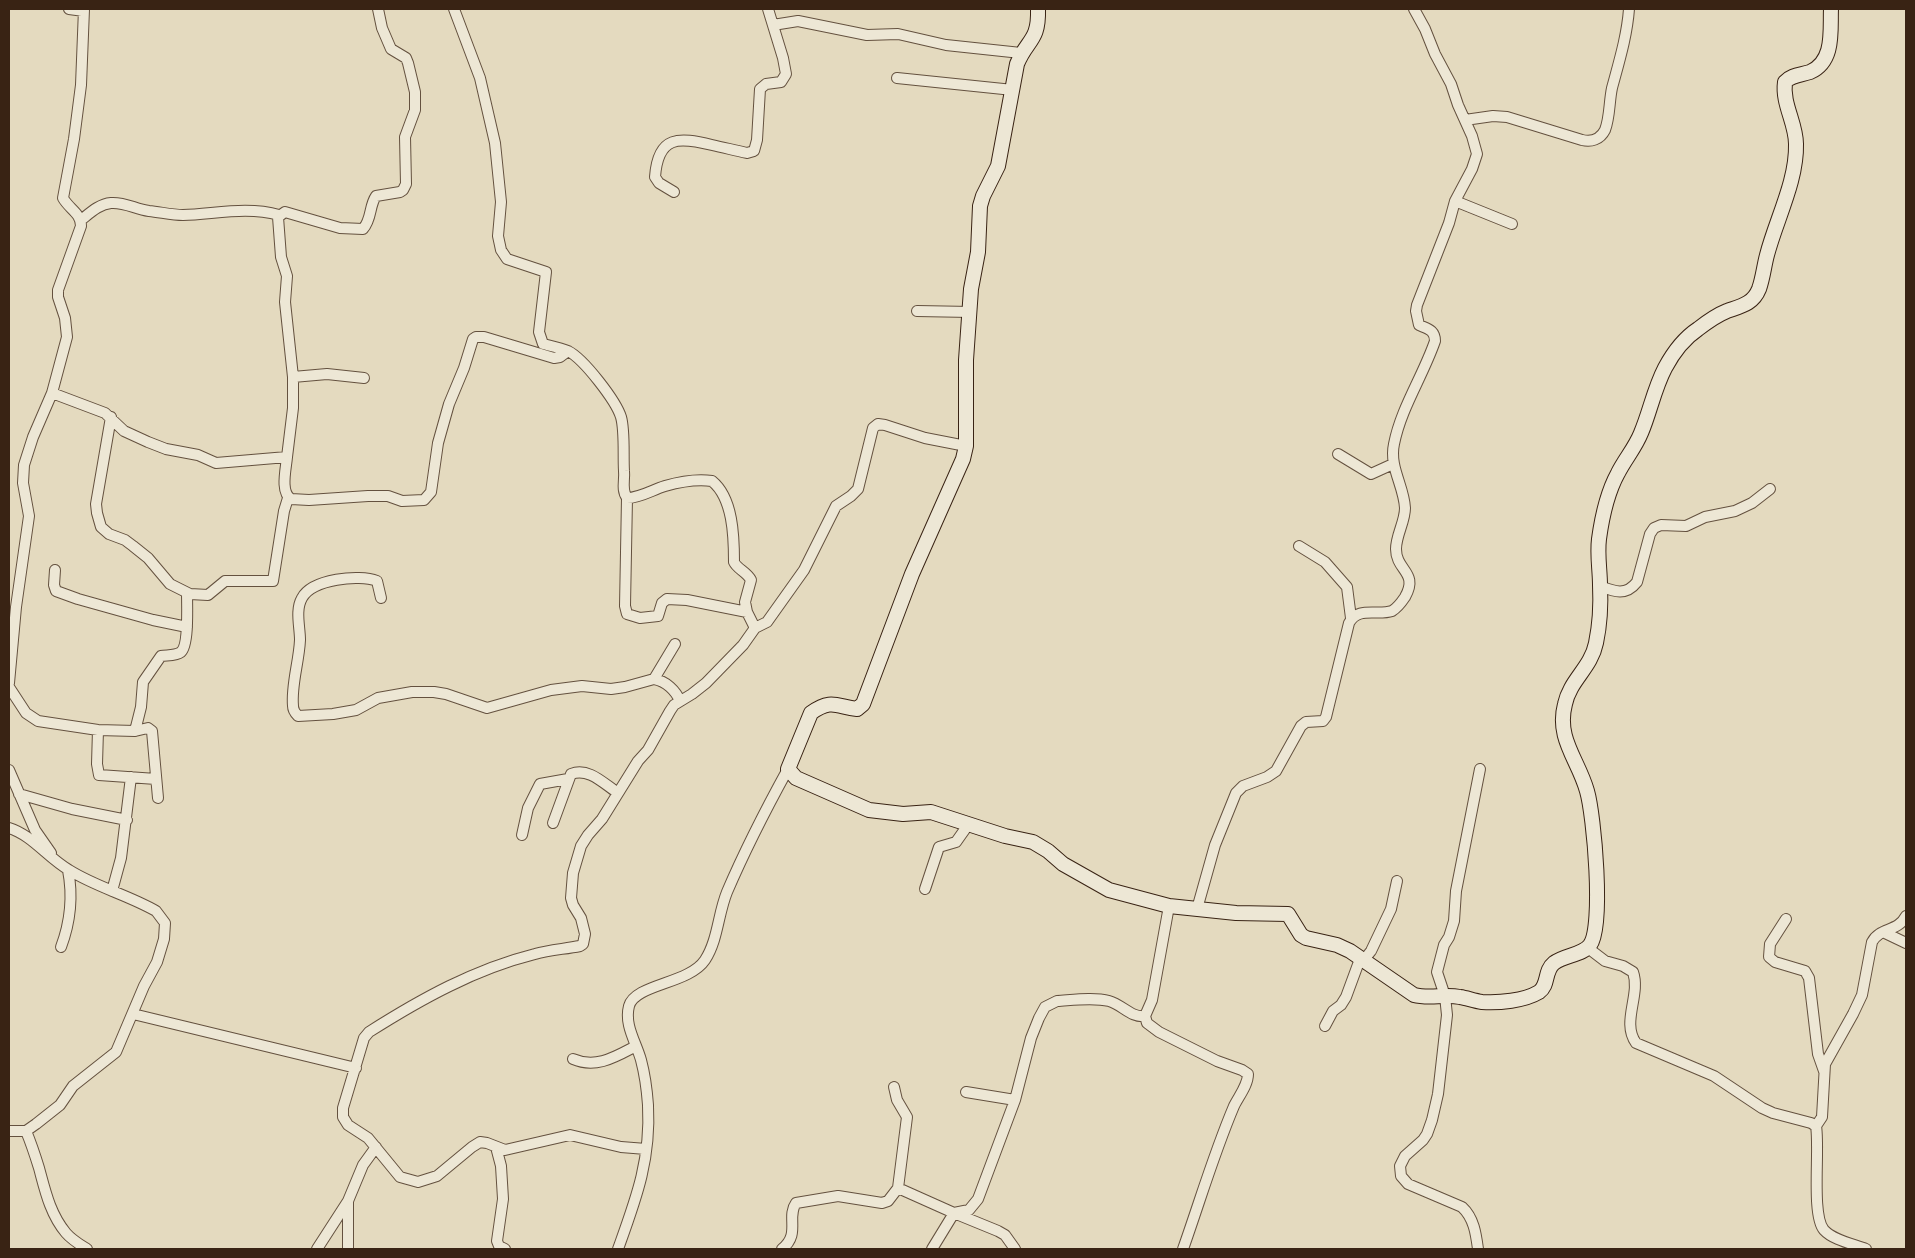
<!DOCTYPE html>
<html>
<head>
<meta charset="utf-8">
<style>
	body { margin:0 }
	#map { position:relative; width:1915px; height:1258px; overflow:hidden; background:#e4dabf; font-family:"Libre Caslon Text",serif }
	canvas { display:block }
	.frame { position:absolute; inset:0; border:10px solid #392314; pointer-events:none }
</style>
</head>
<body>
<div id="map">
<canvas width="1915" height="1258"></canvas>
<div class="frame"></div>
</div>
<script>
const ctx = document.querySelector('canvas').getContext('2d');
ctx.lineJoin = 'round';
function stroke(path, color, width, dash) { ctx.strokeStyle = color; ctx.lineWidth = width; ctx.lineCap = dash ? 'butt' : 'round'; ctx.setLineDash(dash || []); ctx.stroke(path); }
const street = new Path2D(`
	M69,9L84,11
	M454,9L480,78L495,143L501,202L498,236L501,250L507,259L546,272L539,332L543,344C551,346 561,348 568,351C584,359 616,401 621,417C625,431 623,456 624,471C625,480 621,490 627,498C640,498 652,490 665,486C679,482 698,479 712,481C733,498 734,536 734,562C737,569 747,572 751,580L745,602L747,612L755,628
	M773,25L798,21L867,35L898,34L946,45L1021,53
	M897,78L1013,90
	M1465,120L1493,116L1507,117L1582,140C1591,142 1600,140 1605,130C1610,117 1609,102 1612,88C1619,62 1627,36 1629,9
	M674,192L659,183L655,177C658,135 679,137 712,145C724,148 735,150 747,153L754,151L757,140L760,89L766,84L781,82L786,74L783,58L768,9
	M1455,201L1512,224
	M81,220C90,213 99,204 111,203C125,202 135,209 149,211C160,212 172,215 183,215C215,214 247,206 279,215
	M917,311L971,312
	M293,377L327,374L364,378
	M52,393L105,413L124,431L148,442L166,449L198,455L216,463L287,457L293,408V377L285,302L287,276L281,257L278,217L285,212L340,228L363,229C372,219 369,206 376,196L400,192L403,190L406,184L405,137L415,110V92L408,63L406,58L391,49L382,28L378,9
	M111,417L96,504L97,513L101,527L109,534L125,540L133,546L148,558L170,584L190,594L208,595L225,581H273L284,511L288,498
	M1338,454L1371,474L1393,464
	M287,457C286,469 280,492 291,499L309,500L368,496H388L402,501L424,500L431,492L438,443L449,404L464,368L473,339L476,337H484L554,358L560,357L568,351
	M627,498L625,606L627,614L640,618L658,616L662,603L667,599L687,600L747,612
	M1299,546L1325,562L1347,587L1351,618
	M55,570L54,585L56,591L78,599L153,620L187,627
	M1600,586C1615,592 1626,596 1637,582L1650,534L1654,528L1661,525L1686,526L1705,517L1735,511L1752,503L1770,489
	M381,598L377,581C359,574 312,579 302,598C295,610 300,627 300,640C299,662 291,685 293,706C293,710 295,713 298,716L333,714L356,710L378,698L412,692H434L446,694L487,708L551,690L582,686L611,689L625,687L654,679C666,681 676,691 680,701
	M654,679L675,644
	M9,683L16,607L29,516L23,483L24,465L33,437L52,393L67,337L65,318L58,297V290L81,226C81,213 69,209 63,198L74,139L81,85L84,9
	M9,687L26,713L38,721L98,730L135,731L141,707L143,682L161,656C167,655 176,656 181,652C189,645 187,605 187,593
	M98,730L97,764L99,775L156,779
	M135,731L148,728L152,731L158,798
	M9,770L35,830L51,853
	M19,794L72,809L127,820
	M553,823L571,774C589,767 604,784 618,793
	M9,828C32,835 48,858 69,870C96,887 128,895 156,911L165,923L164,939L157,962L144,986L116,1052L73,1086L60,1105L36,1124L26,1131H9
	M522,835L528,808L540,784L568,779
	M925,889L939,847L956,842L968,825
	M112,891L121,858L131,777
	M1197,909L1215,845L1236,793L1243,786L1267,777L1276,771L1301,726L1306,722L1323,721L1326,717L1349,623C1358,606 1377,616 1392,611C1397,608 1401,603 1405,597C1419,572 1396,571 1396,549C1396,535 1405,522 1405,508C1404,486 1389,467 1394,444C1401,408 1423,376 1435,341C1435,330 1428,329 1419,325L1416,311L1417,305L1449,223L1455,201L1472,169L1477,154L1472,136L1458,105L1451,84L1435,54L1425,29L1414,9
	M1786,919L1770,944L1769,957L1775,962L1805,971L1809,978L1818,1054L1824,1071
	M1883,932L1906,943
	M61,947C70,923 73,896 68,870
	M1588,948L1605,961L1623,966L1633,972C1641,995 1621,1022 1636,1043L1714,1076L1762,1108L1773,1113L1811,1123L1816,1126C1820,1149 1811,1215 1824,1230C1833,1240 1853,1244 1866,1249
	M133,1014L356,1068
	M1145,1016L1147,1023L1159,1032L1217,1061L1242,1070L1248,1074C1248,1085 1239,1096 1234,1106C1214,1153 1200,1201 1183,1249
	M1325,1026L1333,1011L1341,1005L1346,997L1360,959L1367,956L1371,951L1391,909L1397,881
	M573,1059C596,1069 615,1057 636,1046
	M894,1087L897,1100L907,1117L898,1188L954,1213L969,1210L978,1199L1015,1100L1031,1038L1039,1018L1045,1007L1057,1001C1073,1000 1094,997 1109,1001C1123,1005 1131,1018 1145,1016L1152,1000L1169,906
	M966,1092L1015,1100
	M1816,1126L1822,1117L1825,1064L1853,1014L1862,995L1872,942C1880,927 1898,932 1906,916
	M26,1131C31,1143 35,1155 39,1168C45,1190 50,1214 66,1233C72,1240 79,1244 87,1249
	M496,1147L501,1166L503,1199L497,1241L499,1246L505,1249
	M646,1149L621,1147L570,1135L505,1150L487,1143L480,1142L472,1147L437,1176L418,1182L400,1177L368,1138L348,1125L343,1117V1108L364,1038L369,1032C421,999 475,969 535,954C549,950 565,949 580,946L583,944L585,934L581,918L573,905L571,898L573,873L581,846L588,835L602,819L638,761L648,750L670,711L674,705L692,694L706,683L743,645L755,628L767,622L804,570L836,506L851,496L858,489L873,428L878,424L885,425L925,438L966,446
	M317,1249L348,1201L363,1165L376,1147
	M348,1249V1202
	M618,1249C636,1199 651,1160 648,1105C647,1091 645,1075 641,1060C636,1042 624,1025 629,1006C635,984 689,984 705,960C718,940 718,914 727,892C745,850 766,809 788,769
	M782,1249C801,1234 786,1217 796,1203L838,1196L882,1203L888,1201L898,1188
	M932,1249L954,1213L998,1231L1005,1235L1015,1249
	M1478,1249C1476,1234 1474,1218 1462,1207L1408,1184L1401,1176L1400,1166L1405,1156L1423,1140L1427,1134L1432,1120L1438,1094L1447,1015L1445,996L1437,972L1444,945L1449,937L1454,921L1456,891L1480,769`);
const secondary = new Path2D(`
	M1038,9C1039,42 1027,39 1017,64L998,166L983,196L980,206L978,252L971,289L966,360V446L963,459L912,574L863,704L857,709C837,707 832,698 811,713L788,769L796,778L869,810L903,814L931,812L1005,836L1033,842L1048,851L1063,864L1109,890L1169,906L1236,913L1288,914L1301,935L1306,938L1337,945L1350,951L1414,995C1429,999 1444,994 1460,997C1467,998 1474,1001 1482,1002C1499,1003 1524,1001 1539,992C1549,985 1544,971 1554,963C1564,955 1583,955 1590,945C1604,926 1594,815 1587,791C1578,759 1556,739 1565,704C1570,680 1591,668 1596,643C1600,624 1601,605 1600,585C1600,570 1597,555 1599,539C1602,517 1607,493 1618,473C1625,459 1635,448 1641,433C1650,412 1654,389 1665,368C1673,353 1683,339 1698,329C1707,322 1717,315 1727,311C1741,306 1753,304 1759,289C1763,278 1764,266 1767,255C1776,220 1797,181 1796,144C1796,123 1782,104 1785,82C1791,75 1801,75 1810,72C1835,61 1830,30 1831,9`);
stroke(street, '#64513f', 12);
stroke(secondary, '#392314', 16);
stroke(street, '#ede7d5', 10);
stroke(secondary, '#ede7d5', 14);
</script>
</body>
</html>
